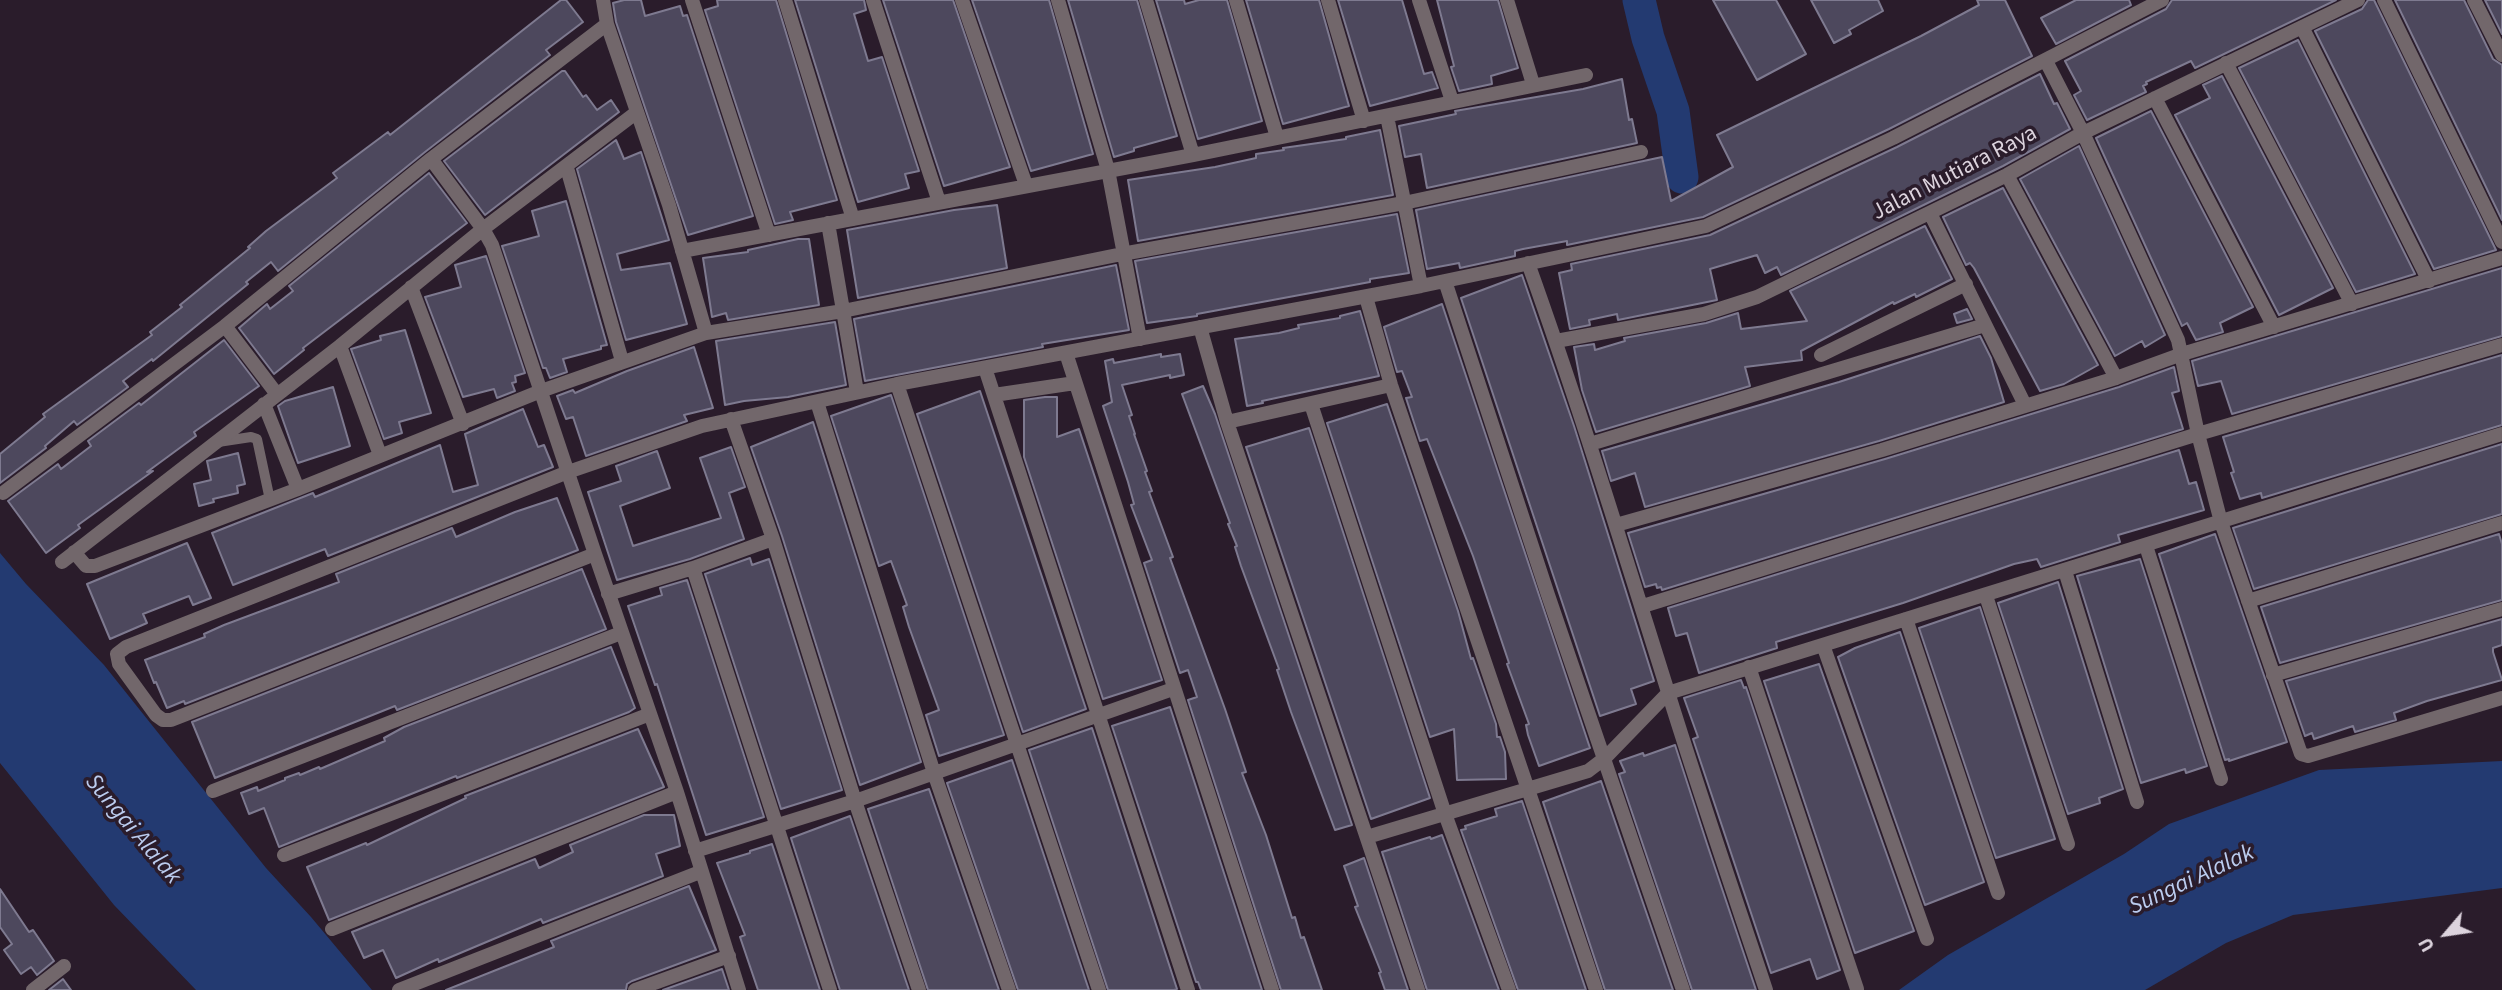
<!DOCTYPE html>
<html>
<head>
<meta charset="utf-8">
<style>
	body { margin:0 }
	#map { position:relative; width:2502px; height:990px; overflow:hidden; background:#2a1c2b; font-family:"Source Sans 3",sans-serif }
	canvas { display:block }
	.north { position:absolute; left:2411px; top:899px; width:70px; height:70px; -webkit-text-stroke:5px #2a1c2b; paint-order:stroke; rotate:241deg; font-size:19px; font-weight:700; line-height:28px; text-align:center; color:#dcd3dd }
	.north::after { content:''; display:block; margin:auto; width:24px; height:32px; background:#dcd3dd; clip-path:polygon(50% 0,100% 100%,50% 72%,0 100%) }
</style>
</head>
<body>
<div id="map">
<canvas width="2502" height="990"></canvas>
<div class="north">U</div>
</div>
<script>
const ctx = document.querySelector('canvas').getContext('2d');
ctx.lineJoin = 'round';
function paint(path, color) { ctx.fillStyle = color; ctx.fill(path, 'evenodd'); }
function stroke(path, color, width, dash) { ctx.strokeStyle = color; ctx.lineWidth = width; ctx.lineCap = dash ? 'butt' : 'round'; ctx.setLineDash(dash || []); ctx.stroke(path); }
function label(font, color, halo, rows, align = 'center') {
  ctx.font = font + ' "Source Sans 3",sans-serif'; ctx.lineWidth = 7; ctx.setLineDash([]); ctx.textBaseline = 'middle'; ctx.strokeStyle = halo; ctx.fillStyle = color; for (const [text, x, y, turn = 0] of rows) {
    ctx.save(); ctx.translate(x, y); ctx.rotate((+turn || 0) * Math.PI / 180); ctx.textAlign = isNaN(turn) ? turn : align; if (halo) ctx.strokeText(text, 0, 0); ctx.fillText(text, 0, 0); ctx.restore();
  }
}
paint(new Path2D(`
	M0,553L26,584L104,665L266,868L311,917L372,990H196L114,905L0,763Z
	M2502,761V888L2293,915L2226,943L2145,990H1899L1948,955L2124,854L2169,824L2319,770Z`), '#233a71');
stroke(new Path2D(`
	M1639,0L1648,38L1673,111L1682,177`), '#233a71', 33);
const building = new Path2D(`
	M561,0H566L583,22L546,50L550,55L425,152L278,271L271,262L246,282L248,284L153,361L152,359L123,381L128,387L77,425L74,421L45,446L46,448L0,483V454L45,417L43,414L152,335L150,332L182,307L180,305L250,248L248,247L266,231L337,178L333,173L388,132L390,135Z
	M624,0H641L645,16L680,6L683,16L687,15L753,216L688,235L616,22L613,3Z
	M717,0H776L837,200L790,212L793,220L775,224L705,10L718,6Z
	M795,0H864L866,10L854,14L868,61L882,57L919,171L905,174L909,188L858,202Z
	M883,0H953L1010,167L944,186Z
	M972,0H1049L1093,154L1031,171Z
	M1068,0H1137L1177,136L1134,148V151L1114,157Z
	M1156,0H1184L1185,4L1199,0H1227L1262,121L1198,139Z
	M1246,0H1319L1349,106L1283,124Z
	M1338,0H1402L1424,74L1432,72L1438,88L1370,106Z
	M1437,0H1498L1518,68L1491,76L1492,84L1459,91L1451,67L1454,66Z
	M1713,0H1776L1806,54L1757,80Z
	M1811,0H1878L1883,11L1849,30L1851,34L1834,43Z
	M1977,0H2005L2032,56L1889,129L1703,217L1567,245V241L1523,249L1515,251V256L1460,268L1459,263L1427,269L1416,210L1662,157L1671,201L1733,167L1717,135L1921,36L1979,5Z
	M2076,0H2129L2131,5L2056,44L2041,18Z
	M2172,0H2336L2195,68L2191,61L2146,82L2147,84L2143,86L2146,92L2087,120L2074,95L2081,91L2065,61L2166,9Z
	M2368,0H2374L2496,250L2434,269L2315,31L2362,9Z
	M2395,0H2464L2493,59L2502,65V220Z
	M2485,0H2502V34Z
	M2298,40L2415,274L2356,292L2239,68Z
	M562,71H565L583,97L586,95L597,110L611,100L619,112L485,215L444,161Z
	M2040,74L2054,104L2057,103L2070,129L2003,166L1781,275L1777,267L1765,273L1757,255L1710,269L1717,300L1618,320L1617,314L1589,320L1590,325L1570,329L1559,273L1572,270L1571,264L1710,235L1897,147Z
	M2222,76L2333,288L2279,315L2175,115L2210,98L2203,85Z
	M1622,79L1629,120L1632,119L1637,143L1427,188L1421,154L1405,157L1399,126L1456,114L1455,111L1583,89Z
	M2151,111L2253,307L2220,323L2223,332L2196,340L2187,323L2182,326L2096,138Z
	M1380,130L1393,195L1138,241L1128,180L1215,167L1256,158V154L1284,150L1283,148L1346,139V137Z
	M616,140L624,159L641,152L669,240L617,254L621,270L670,263L687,324L626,340L577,169Z
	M2079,146L2165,335L2145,347L2142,341L2115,356L2020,179Z
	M429,173L467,223L303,348L304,350L274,374L239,328L267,304L270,309L293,291L289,286Z
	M2003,188L2098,365L2064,384L2040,391L1974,268L1970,263L1966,265L1943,217Z
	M566,201L607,345L601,346V349L563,359L567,372L550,378L546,368H543L502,246L539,236L532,211Z
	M997,205L1007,268L858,298L847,230L954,210Z
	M1397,214L1409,273L1370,279V282L1197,314V316L1147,323L1135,261Z
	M1925,226L1952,279L1916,297L1915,294L1894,304L1893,302L1801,351L1802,360L1745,367L1750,386L1596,432L1582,390L1574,347L1594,344L1595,350L1625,341L1624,338L1706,323L1738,313L1741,329L1807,321L1790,291Z
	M798,239H809L819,305L728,320L726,313L712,317L703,258L748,252V250Z
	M486,256L525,373L515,376L516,382L512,383L515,391L497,398L494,389L463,397L425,297L461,287L455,265Z
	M1116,265L1129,330L1042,344L1043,347L865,381L854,319Z
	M2502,268V336L2232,414L2221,381L2198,386L2192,361Z
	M1522,275L1574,426L1654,681L1631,689L1636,704L1600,716L1461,298Z
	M1442,304L1590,748L1539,766L1528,735L1526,725L1529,724L1507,664L1509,663L1473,556L1427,439L1420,441L1406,398L1412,397L1402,371L1397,372L1384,327Z
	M1967,309L1972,319L1957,323L1954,314Z
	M1360,311L1379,376L1262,401L1263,403L1247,406L1235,339L1279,333L1299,328L1298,325L1340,318V316Z
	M835,322L846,385L788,397L744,401L725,405L716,341Z
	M405,330L431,413L399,422L402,433L384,439L351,349L381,340L380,336Z
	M1980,336L1991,358L2004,402L1879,441L1645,507L1635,473L1611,481L1602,451L1839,382Z
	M224,340L259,386L194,432L196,436L147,472L153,471L78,525L80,528L46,553L8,501L58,464L61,469L91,446L88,441L139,403L141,405Z
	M694,347L713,408L684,415L687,421L586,456L573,417L566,419L557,396L573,390L575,393L627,371Z
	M1161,354V357L1180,354L1184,375L1170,378V375L1122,385L1132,415L1129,416L1135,434H1134L1147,471L1145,472L1152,491L1149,492L1173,557L1170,558L1225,709L1246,772L1242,773L1266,835L1292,918L1295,917L1301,938L1304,937L1322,990H1281L1188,700L1197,697L1188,670L1180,673L1144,563L1152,560L1131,505L1134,504L1128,482L1103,406L1112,402L1105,361L1113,359L1114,363Z
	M2502,355V425L2262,498L2261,493L2240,499L2231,473L2234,472L2223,437Z
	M2174,367L2179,391L2172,393L2183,429L1662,590L1661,587L1657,588L1656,584L1645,587L1628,533L1885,459L2119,387Z
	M1203,386L1215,414L1352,825L1335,830L1291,712L1277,670L1279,669L1241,566L1235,547L1237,546L1228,524L1230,523L1182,394Z
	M333,387L350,446L298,463L278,406L285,401Z
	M980,391L1086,709L1023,732L917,414Z
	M891,395L1004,735L939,756L926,715L939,710L909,627L903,607L907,605L891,561L879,566L831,416Z
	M1045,397H1057V437L1079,429L1162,680L1103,699L1024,457V400Z
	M1387,404L1458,611L1471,659L1473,658L1496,724L1497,737H1500L1505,752L1506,779L1457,780L1454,729L1430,737L1327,423Z
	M523,409L538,447L544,445L553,467L328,556L325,549L233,585L212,533L313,493L315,497L440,445L453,492L478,485L465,434Z
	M813,422L921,762L860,785L782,536L751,447Z
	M1309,428L1430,798L1371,819L1246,447Z
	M2502,444V514L2254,589L2233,528Z
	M731,447L745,487L729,493L744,539L690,559L617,580L588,492L621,481L616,466L657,451L670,488L620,506L633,546L721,518L700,458Z
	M2179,450L2189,484L2196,482L2204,510L2118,535L2120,542L2041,567L2037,559L2014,564L1903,603L1776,642L1777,648L1699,673L1687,633L1676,636L1668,608Z
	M238,453L245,484L237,486L238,493L213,499L214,502L199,506L194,484L211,480L207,461Z
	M557,498L578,550L185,704L184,701L167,708L156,682L154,683L145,660L205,637L204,634L224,625L339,582L336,574L452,528L456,537L515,512Z
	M2215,534L2287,742L2229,761V759L2225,760L2159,554Z
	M2499,534L2502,544V600L2280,663L2261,607Z
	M187,543L211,598L193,605L189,596L143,614L147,623L110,639L87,584Z
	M750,558L752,565L769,559L842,790L781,809L705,574Z
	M2140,559L2207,766L2186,773L2185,769L2141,783L2077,576Z
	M582,569L606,629L397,710L395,706L215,778L192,722Z
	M687,580L764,817L706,835L657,684L655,685L628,606L662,595L660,588Z
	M2058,582L2123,789L2099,798L2100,803L2068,814L1998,603Z
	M1980,607L2055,839L1996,858L1919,628Z
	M2502,619V645L2493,648V652L2502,680L2427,701L2394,713L2396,720L2355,732L2353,726L2314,739L2312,733L2305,736L2286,681Z
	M1900,632L1984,882L1925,905L1838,657L1855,648Z
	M611,647L635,708L629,712L457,778L456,776L279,847L264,808L249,814L241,793L257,787L258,791L285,780V778L299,773L300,775L319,767L320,769L385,741L384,738L404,727Z
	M1819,664L1914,931L1855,953L1764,681Z
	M1741,680L1744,688L1746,687L1840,970L1817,979L1810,959L1771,973L1693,739L1698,737L1684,698Z
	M1170,707L1262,990H1201L1198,982H1196L1112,726Z
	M1092,728L1177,989L1174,990H1108L1029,750Z
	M638,729L664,787L329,920L307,867L366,843L367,845L466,798L465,796Z
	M1675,745L1707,844L1756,990H1692L1619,774L1625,772L1620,761L1643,753L1644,756Z
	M1012,760L1089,990H1018L947,783Z
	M1601,781L1673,990H1605L1543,802Z
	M929,789L999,990H928L868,809Z
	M1522,801L1586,990H1518L1461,830L1466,829L1465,826L1497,816L1495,809Z
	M644,815H674L680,846L656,854L663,876L543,923L541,919L439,962L438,959L396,978L383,950L364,958L352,932L535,859L539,868L573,852L570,845Z
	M850,816L909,990H840L791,838Z
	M1442,835L1499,990H1427L1382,852L1430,837L1431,839Z
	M772,844L820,990H758L740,937L745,935L717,863L750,853V851Z
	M1364,858L1408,990H1385L1379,973L1381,972L1355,907L1358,906L1344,866Z
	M689,886L716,950L632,981L627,984L626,990H446L554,947L551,941Z
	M0,889L29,932L33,930L54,961L37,975L31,967L21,974L4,950L12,944L0,927Z
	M722,969L729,990H663Z
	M63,979L71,990H49Z`);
paint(building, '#4d485d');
stroke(building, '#7e7a90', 2);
stroke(new Path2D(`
	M218,442L251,437L257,439L270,500`), '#72676b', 10);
stroke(new Path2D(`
	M603,0L607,24L669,205L706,333
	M692,0L769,235
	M785,0L853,219
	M873,0L939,202
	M962,0L1026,185
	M1058,0L1108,170L1140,339
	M1146,0L1193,155
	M1236,0L1277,137
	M1328,0L1364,121
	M1419,0L1452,101
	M1507,0L1533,84
	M2384,0L2502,242
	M2474,0L2502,55
	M2302,27L2429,281
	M2046,61L2083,133L2178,340L2198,434L2221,522L2301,754L2308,756L2502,698
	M2226,63L2352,304
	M2155,98L2274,327
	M1387,116L1421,286
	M431,159L483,229L492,245L595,554L677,792L739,990
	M567,168L622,361
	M2007,175L2116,378
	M1930,213L2025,405
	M828,223L857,392
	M682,251L1193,155L1586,75
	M1528,263C1579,405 1623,549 1668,692C1699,792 1733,891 1766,990
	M1445,281L1548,595L1683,990
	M411,287L463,424
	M1366,297L1391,385L1596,990
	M225,326L276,393
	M1200,327L1227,422L1418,990
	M1556,341L1704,314L1757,297L2007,175L2083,133L2358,0
	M340,346L380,455
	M1066,353L1272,990
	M1821,355L1966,284
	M985,368L1188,990
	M897,384L1099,990
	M994,395L1075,383
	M817,402L934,773L1009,990
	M264,404L298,489
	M1311,404L1445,814L1509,990
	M731,419L773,539L855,801L919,990
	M1227,422L1391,385
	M1590,444L1985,325
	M3,493L225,326L431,159L607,24
	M1616,525L1882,450L2116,378L2182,354L2502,258
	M2146,546L2221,779
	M74,552L86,566H95L298,489L541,391L706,333L843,311L1122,254L1404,203L1641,152
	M595,554L171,720H163L156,715L119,664L117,654L126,647L568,472L702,426L897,384L1421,286L1706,226L1893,138L2162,0
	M62,562L340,346L483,229L637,112
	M693,568L830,990
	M2065,571L2137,802
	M608,594L693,568L773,539
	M1986,596L2068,844
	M2248,601L2502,523
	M1643,606L2198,434L2502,345
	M1906,619L1998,893
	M1823,645L1927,939
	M1749,667L1857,989
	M2273,675L2502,609
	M213,791L621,633
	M1367,837L1588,771L1605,758L1668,693L2502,434
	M695,851L855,801L1173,689
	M284,855L650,714
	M332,929L677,792
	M33,990L64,966
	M399,990L700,872
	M635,990L729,956`), '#72676b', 14);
label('23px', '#dcd3dd', '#2a1c2b', [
	["Jalan Mutiara Raya",1955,174,-27]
]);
label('italic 24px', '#bbccef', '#2a1c2b', [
	["Sungai Alalak",132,830,50],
	["Sungai Alalak",2192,881,-25]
]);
</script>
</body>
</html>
